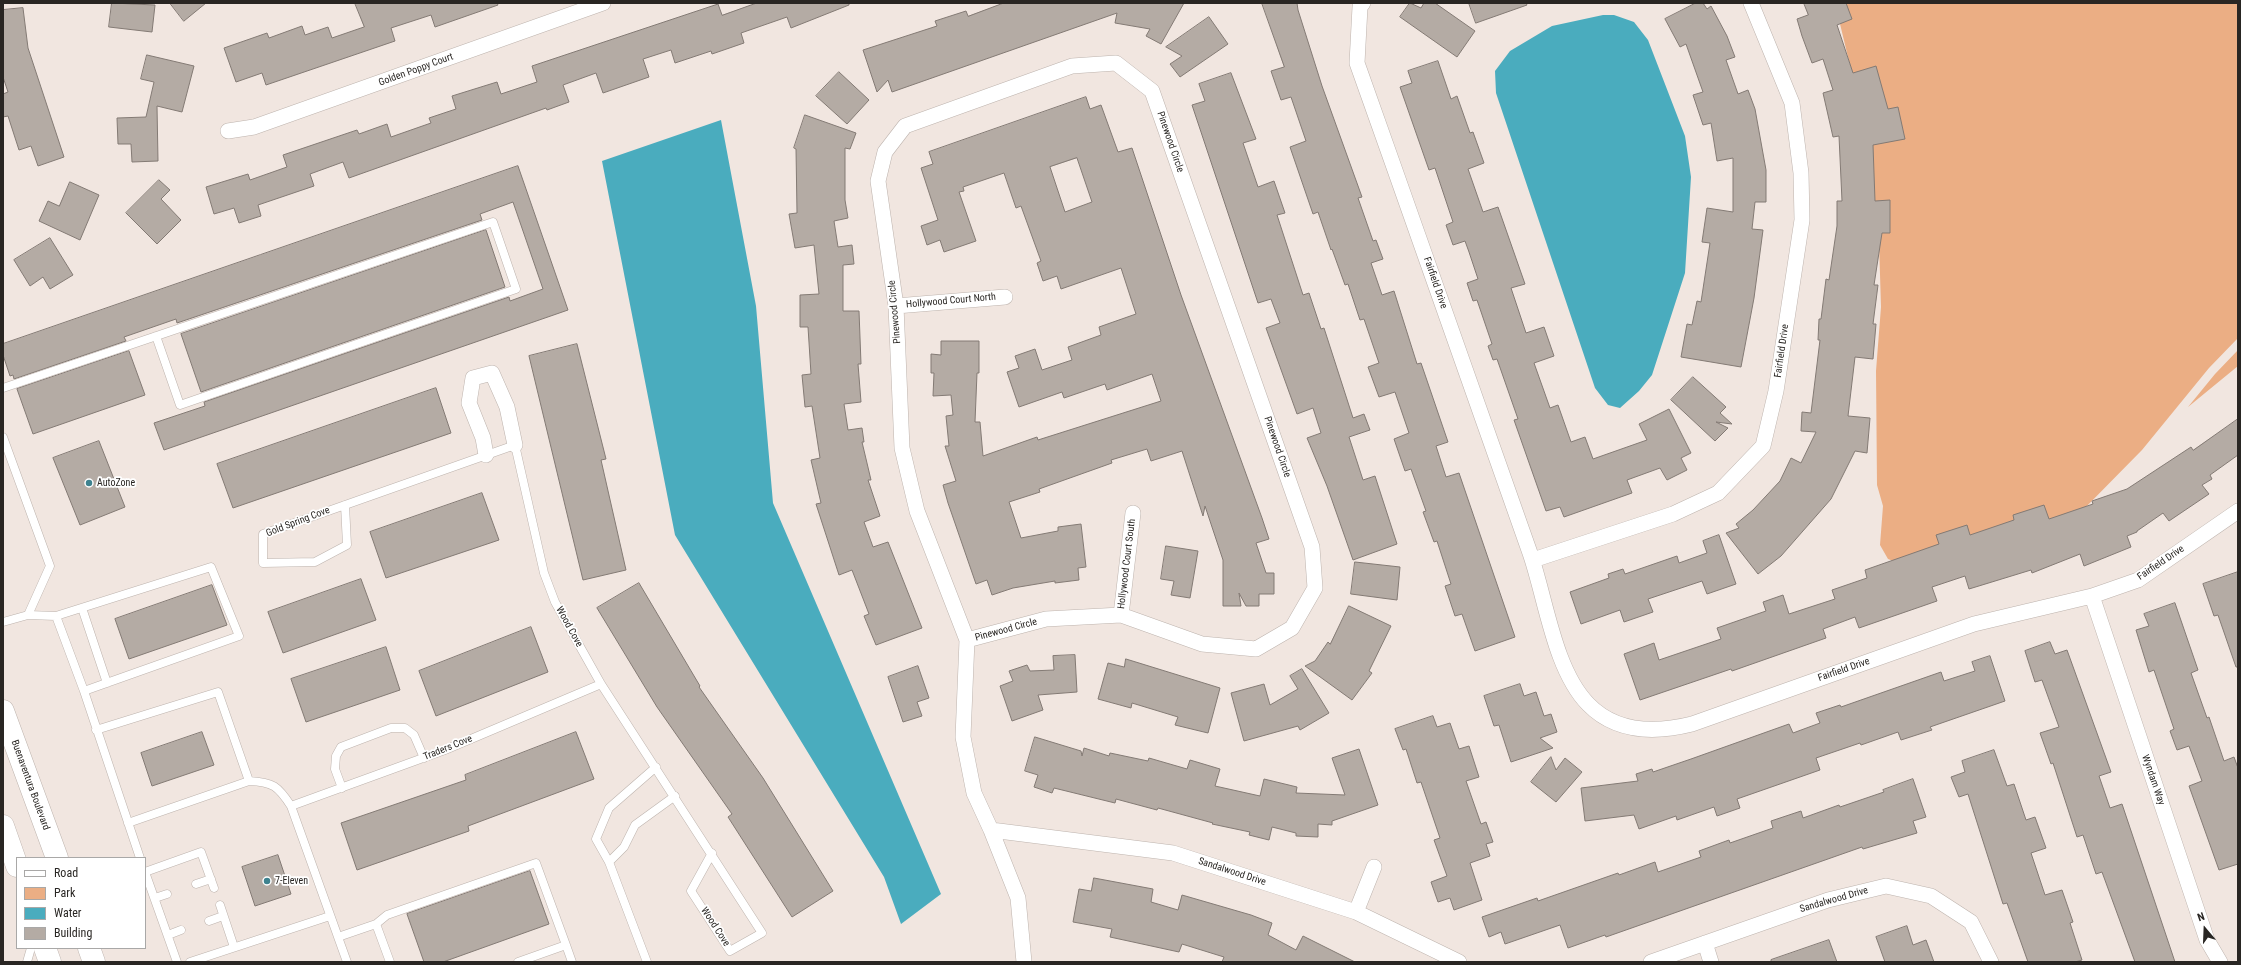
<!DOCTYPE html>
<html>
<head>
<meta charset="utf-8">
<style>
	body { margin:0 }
	#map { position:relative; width:2241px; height:965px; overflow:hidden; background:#f1e6e0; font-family:"Roboto Condensed",sans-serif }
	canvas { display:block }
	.frame { position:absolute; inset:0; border:4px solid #292623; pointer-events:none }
	.legend { position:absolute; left:16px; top:857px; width:130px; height:92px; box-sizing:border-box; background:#fff; border:1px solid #a9a8a7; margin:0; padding:5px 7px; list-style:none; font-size:12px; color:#292623 }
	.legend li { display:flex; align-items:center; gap:8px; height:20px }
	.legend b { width:20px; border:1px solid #a9a8a7 }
	.north { position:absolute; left:2185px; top:909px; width:40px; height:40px; -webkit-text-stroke:3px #fff; paint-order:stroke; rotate:341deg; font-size:11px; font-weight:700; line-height:16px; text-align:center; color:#292623 }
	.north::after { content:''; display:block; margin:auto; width:14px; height:18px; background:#292623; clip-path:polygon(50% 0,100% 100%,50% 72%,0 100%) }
</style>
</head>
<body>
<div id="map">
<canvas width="2241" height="965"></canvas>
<div class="frame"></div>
<ul class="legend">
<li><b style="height:5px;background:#fff"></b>Road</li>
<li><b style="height:11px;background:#ebae84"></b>Park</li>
<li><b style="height:11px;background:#4aacbe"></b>Water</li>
<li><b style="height:11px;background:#b4aba4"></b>Building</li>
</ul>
<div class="north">N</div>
</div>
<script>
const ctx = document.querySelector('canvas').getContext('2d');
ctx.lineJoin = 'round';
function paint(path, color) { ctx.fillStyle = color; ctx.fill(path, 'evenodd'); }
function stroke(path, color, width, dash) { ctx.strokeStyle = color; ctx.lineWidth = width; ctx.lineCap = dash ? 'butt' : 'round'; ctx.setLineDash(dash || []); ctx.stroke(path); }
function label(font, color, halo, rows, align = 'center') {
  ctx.font = font + ' "Roboto Condensed",sans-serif'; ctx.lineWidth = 3.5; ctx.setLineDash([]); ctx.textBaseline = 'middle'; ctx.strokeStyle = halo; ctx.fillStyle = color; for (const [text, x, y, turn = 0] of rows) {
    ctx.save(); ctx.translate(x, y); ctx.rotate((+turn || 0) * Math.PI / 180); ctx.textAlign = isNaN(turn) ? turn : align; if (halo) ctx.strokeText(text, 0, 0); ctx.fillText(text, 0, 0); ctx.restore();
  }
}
paint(new Path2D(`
	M1835,3H2238V338L2209,368L2142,450L2079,514L1915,569L1888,559L1880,545L1883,506L1877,485L1876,371L1881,307L1879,242L1859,103Z
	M2238,350V366L2188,407L2215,374Z`), '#ebae84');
paint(new Path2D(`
	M1603,15H1614L1634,22L1648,40L1685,136L1691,177L1685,273L1652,375L1639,391L1620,408L1608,405L1595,388L1496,93L1495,71L1510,51L1552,26Z
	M721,120L756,306L773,503L941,894L901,924L884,877L675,535L602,161Z`), '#4aacbe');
const building = new Path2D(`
	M112,3L155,5L152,32L109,27Z
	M170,3H206L184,21Z
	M355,3H497L498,5L435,27L431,15L391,28L395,41L266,85L262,73L236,82L224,48L267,33L269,38L302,26L305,35L328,27L332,38L364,27Z
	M757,3H849V5L791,28L787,17L741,33L744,43L712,54L711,51L675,63L671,50L643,59L649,77L603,93L596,73L563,85L569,102L547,110L546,108L349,178L343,162L310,174L314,186L258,205L261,216L239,223L234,208L214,214L206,187L248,174L250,180L287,167L283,155L357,130L359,134L387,124L391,137L431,123L429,118L456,109L452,96L497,82L501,94L537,82L532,66L718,4L722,15Z
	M1004,3H1184L1161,44L1146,36L1150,29L1115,23L1117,13L892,92L888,80L877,92L863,50L937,26L935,21L966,11L968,16Z
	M1262,3H1297L1298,10L1322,86L1362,197L1358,198L1373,241L1376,240L1383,259L1371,263L1382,295L1394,291L1417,364L1421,363L1448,442L1436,446L1446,477L1459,473L1515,637L1475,651L1462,614L1455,616L1445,586L1451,584L1437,541L1434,542L1423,512L1426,511L1411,469L1405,471L1394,439L1409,433L1395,392L1379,397L1368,367L1379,363L1364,319L1360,320L1348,284L1345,285L1332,249L1331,250L1318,212L1313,214L1290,147L1306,141L1291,97L1281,100L1271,71L1284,67Z
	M1410,3L1421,8L1424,3H1435L1475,31L1457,57L1400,17Z
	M1469,3H1526L1527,5L1476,23Z
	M1696,3H1703L1707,9L1711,6L1727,36L1735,57L1726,60L1738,94L1748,90L1755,109L1766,170V202H1755L1752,229L1763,230L1754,298L1741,367L1681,357L1687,324L1692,325L1697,301L1701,302L1710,243L1702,242L1707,208L1733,212V158L1717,161L1711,123L1703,125L1693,95L1703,92L1686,44L1680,47L1665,19Z
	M1804,3H1846L1852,19L1837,25L1853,73L1876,66L1888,109L1898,107L1905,139L1873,145L1875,201L1890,200V233H1882L1874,285H1878L1873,324H1876L1873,359L1855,357L1848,416L1870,418L1867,453L1855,451L1831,499L1781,556L1758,574L1726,533L1739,528L1736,524L1753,510L1780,481L1791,458L1801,463L1816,432L1801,431L1802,412L1811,413L1820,340H1818L1819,319H1821L1826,279L1829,280L1837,226V201H1842L1839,136L1833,137L1823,93L1833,90L1823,59L1812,63L1802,36L1797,19L1808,15Z
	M23,8L28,48L64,157L38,166L31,146L19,150L8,116L3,117V94L8,92L3,77V10Z
	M1209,17L1228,44L1180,77L1170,64L1182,56L1166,47Z
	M147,55L194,66L182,112L157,106L158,161L132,162L131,144H118L117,118L146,117L154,82L141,79Z
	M1438,61L1451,99L1457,96L1470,133L1473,132L1484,163L1468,169L1483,212L1498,207L1525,284L1511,288L1526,333L1544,327L1554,356L1534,363L1550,408L1558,405L1571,442L1585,437L1593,459L1647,440L1639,424L1669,409L1691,453L1681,458L1687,470L1667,480L1660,468L1627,480L1632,493L1564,517L1560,507L1546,511L1514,420L1518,419L1497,359L1493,360L1488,346L1492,344L1477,300L1473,301L1467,283L1478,279L1469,252L1465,241L1453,245L1446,225L1453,222L1435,168L1429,170L1400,87L1412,83L1408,71Z
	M839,72L869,100L847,124L816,96Z
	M1231,73L1256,139L1243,143L1258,187L1274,181L1285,213L1277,215L1303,295L1309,293L1321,329L1324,328L1353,418L1364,414L1370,430L1349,437L1363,480L1375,476L1397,544L1353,560L1327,486L1307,438L1321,433L1313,408L1297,414L1266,328L1280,323L1271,299L1258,303L1192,105L1205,101L1199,84Z
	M1086,97L1090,109L1101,105L1118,152L1132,148L1181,295L1262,518L1269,539L1256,543L1266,573H1274V594H1259V606H1246L1239,593L1241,606H1223V560L1205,506L1203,516L1182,451L1151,461L1147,449L1111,460L1112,463L1039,489L1040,492L1009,502L1021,538L1058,531V527L1081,524L1086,567L1078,568L1079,580L1055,583V581L1013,588L992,595L987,580L976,584L948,503L943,485L956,481L945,446H949L946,416L953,415L951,395L933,396L934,373H931V354L941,355V341H979V373H977L975,422H980L983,456L1037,437L1038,440L1161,401L1152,374L1107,390L1105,384L1064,398L1062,392L1019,407L1007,372L1019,368L1015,356L1035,349L1042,370L1072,360L1068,347L1101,335L1099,327L1136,314L1121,268L1061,289L1057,276L1043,281L1037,263L1041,261L1021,206L1016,208L1004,173L963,187L964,191L959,192L976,241L944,252L940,240L927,245L921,226L938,220L921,168L933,164L929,152ZM1077,158L1092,202L1065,212L1050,167Z
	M805,115L856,133L850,149L845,148V200L848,218L834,221L838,247L852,245L854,264L843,265V311H859L861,364H858L861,402L844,404L848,430L862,428L864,442H862L871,480H868L880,516L864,522L873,547L888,542L922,628L876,645L864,616L869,614L852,570L839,575L816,504L821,503L811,460L820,458L812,406L805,407L802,375L811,374L808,327H800V295L819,294L814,245L795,248L789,214L797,213L796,149L794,148Z
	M518,166L568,310L164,450L154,423L205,406L204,402L509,297L510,301L543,289L513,202L480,214L482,220L177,323L176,319L124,337L126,341L14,379L13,375L10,376L3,355V344Z
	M159,180L170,190L161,199L181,220L157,244L126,213Z
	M70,182L99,195L80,240L39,221L48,201L59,206Z
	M486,230L505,287L201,392L181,334Z
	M50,238L73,275L50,289L43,277L30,286L14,260Z
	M577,344L606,459L601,460L626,570L583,580L529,356Z
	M129,351L145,395L33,434L17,389Z
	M1693,377L1726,407L1720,413L1732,424L1716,422L1728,428L1715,441L1671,400Z
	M436,388L451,433L233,508L217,464Z
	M2238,419V455L2210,475L2212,479L2202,485L2209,494L2169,521L2163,513L2137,531V532L2127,536L2131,547L2084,566L2080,554L2032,573L2031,570L1969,589L1965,576L1932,587L1937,601L1859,628L1855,617L1823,629L1826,638L1732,671L1731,669L1640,700L1624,654L1654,643L1659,660L1721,639L1717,628L1766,611L1763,602L1783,595L1789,614L1835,599L1832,590L1867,578L1865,570L1939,544L1936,535L1967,525L1970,535L2014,520L2013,515L2044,505L2049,519L2093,504L2092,501L2127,489L2191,447L2193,450Z
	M99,441L125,507L80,525L53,458Z
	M482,493L499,540L386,578L370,532Z
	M1719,535L1736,584L1707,594L1702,581L1648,599L1653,612L1624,622L1620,610L1581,624L1570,592L1609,578L1608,574L1623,569L1625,574L1677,556L1679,563L1707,553L1703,541Z
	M1166,546L1198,551L1190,598L1171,595L1174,581L1161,579Z
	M1355,562L1400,567L1397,600L1351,594Z
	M2238,572V667H2236L2218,615L2214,616L2203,584Z
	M361,579L376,620L283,653L268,612Z
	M639,583L700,686L699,687L763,778L833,891L792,917L728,817L732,814L657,707L597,608Z
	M212,585L227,625L129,659L115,619Z
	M2175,603L2198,670L2191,673L2207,718L2209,717L2224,761L2234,757L2238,768V864L2219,870L2189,786L2202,781L2189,746L2177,750L2170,731L2174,729L2154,670L2149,672L2136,630L2149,626L2144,614Z
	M1349,606L1391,626L1369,671L1372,673L1352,700L1305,666L1315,661L1328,642L1330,644Z
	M531,627L548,672L436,716L419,671Z
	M2050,642L2055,654L2067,650L2111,772L2099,776L2110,808L2122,804L2175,962H2135L2102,872L2096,874L2083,835L2077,837L2053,763L2051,764L2040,733L2059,727L2042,680L2035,682L2025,651Z
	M386,647L400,690L306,722L291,679Z
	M1075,655L1077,692L1038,695L1043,710L1012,721L1000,686L1013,681L1009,671L1027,665L1030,671L1054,670L1053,656Z
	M1990,656L2005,701L1930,727L1932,730L1901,740L1898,732L1861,745L1860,743L1816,758L1820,770L1737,799L1740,808L1717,816L1714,807L1677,820L1676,816L1639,829L1634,815L1585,821L1581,788L1638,781L1636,774L1652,769L1653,772L1691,759L1789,724L1793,733L1820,723L1816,713L1840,705L1841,707L1941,672L1944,681L1975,671L1972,662Z
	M1126,659L1220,688L1208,733L1175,725L1178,717L1132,703L1131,708L1098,699L1108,663L1124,667Z
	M918,666L929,698L917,702L922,716L903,722L888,677Z
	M1302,669L1329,713L1300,730L1298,726L1244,741L1231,693L1264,684L1270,705L1298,689L1290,676Z
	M1520,684L1524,696L1536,692L1544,716L1551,714L1557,732L1540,738L1553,748L1511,762L1499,725L1494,726L1484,696Z
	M1433,716L1437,727L1450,723L1459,749L1469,746L1479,777L1466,781L1481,824L1486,822L1493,842L1486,844L1490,856L1470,863L1482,900L1454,910L1450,898L1438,902L1431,882L1447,876L1434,840L1440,838L1421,782L1417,783L1406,749L1403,750L1395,729Z
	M202,732L214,765L152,786L141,753Z
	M576,732L594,779L468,826L469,831L357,870L341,823L466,780L465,775Z
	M1035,737L1081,751L1082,756L1084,748L1109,756L1110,753L1148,761L1149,758L1187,769L1190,760L1220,769L1215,786L1260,796L1264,779L1297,787L1296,793L1345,795L1332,758L1359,749L1378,805L1332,821V825L1318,824V837L1296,836V833L1272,827L1269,840L1249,835L1250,832L1212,824L1213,823L1158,808L1157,810L1116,799L1115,803L1054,788L1052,793L1034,787L1038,775L1025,771Z
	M1994,750L2007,786L2014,784L2026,820L2035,817L2046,848L2031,853L2045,895L2062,890L2073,922L2070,923L2082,960L2075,962H2028L2007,903L2003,904L1968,794L1959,797L1951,777L1965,772L1962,761Z
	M1551,757L1556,770L1565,758L1582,772L1556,802L1531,782Z
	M1913,779L1926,817L1913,821L1917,833L1863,849L1862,847L1606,937L1605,935L1568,948L1560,925L1505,944L1501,932L1489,937L1482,917L1537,898L1538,901L1618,873L1619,875L1655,862L1658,872L1701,857L1699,851L1729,840L1730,843L1773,828L1771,821L1801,811L1803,818L1839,805L1840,807L1884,792L1883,790Z
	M278,855L291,894L255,906L242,867Z
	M530,871L549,924L443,962H424L407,914Z
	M1094,878L1153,889L1151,902L1178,910L1182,895L1251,915L1272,923L1268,935L1296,950L1303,936L1355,962H1222L1224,957L1182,944L1179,952L1110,937L1112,929L1073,922L1079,889L1091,891Z
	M1907,926L1913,945L1926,940L1934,962H1885L1876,937Z
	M1829,940L1837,962H1771V960Z`);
paint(building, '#b4aba4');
stroke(building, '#837a74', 1);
const service = new Path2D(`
	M3,388L493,222L516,289L180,405L156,336
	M3,437L50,566L28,615
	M345,505L347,545L315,562L263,563V534L515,445L544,573L555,602L601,684L762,933L730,951L691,891L712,853
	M82,608L107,683
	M56,616L211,567L239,636L84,691
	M3,622L28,615L56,616L84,691L140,858
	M96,730L218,692L249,781
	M342,788L335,769L336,756L341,747L391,728H405L414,735L424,758
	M291,806L445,750L601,684
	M128,823L249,781C273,782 278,786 291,806L347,962
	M609,862L624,847L635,825L675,796
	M145,872L201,852L214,888
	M145,872L177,962
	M196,884L211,879
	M155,898L167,894
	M220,905L234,947
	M209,921L223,916
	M376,924L387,915L536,863L566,945
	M168,935L181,930
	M338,937L376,924L390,962
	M27,962L31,948
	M190,962L330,916
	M518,962L566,945L572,962
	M647,962L609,862L596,839L609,808L656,767`);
const minor = new Path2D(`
	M1363,3L1360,7L1357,63C1415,226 1472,389 1530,553C1546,599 1554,669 1588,704C1616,733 1656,733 1692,724L1974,624L2092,596L2138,580L2238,511
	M228,131L254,127L603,3
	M896,306L1005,297
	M486,455L483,438L469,403L473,378L492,373L507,407L515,445
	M1533,560L1673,514L1718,493L1763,446L1776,391L1802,220L1801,173L1792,103L1751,3
	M2092,596L2207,940L2220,962
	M1121,615L1133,513
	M967,640L1046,619L1121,615L1202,644L1256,649L1292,628L1315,588L1312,547L1152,91L1116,63L1072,66L905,126L885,152L878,181L896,306L902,448L917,511L967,640L963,737L974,793L991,830L1018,898L1024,962
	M991,830L1173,853L1356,912L1459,962
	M1356,912L1374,867
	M1705,943L1711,962
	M1651,962L1828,900L1886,886L1931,896L1971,922L1991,962`);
const secondary = new Path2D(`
	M3,711L57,858
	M3,826L17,866
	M45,948L50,962
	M89,948L94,962`);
stroke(service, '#bdb3ad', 9);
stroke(minor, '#bdb3ad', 16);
stroke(secondary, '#bdb3ad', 23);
stroke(service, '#fff', 8);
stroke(minor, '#fff', 15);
stroke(secondary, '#fff', 22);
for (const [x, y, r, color] of [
	[89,483,4,"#3d828f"],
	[267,881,4,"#3d828f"]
]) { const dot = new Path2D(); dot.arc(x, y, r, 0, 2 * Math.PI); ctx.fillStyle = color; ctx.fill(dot); stroke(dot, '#fff', 1.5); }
label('10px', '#292623', '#fff', [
	["Golden Poppy Court",416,70,-20],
	["Pinewood Circle",1170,142,71],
	["Fairfield Drive",1435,283,71],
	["Hollywood Court North",951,301,-5],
	["Pinewood Circle",895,312,-95],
	["Fairfield Drive",1782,351,-82],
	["Pinewood Circle",1277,447,71],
	["Gold Spring Cove",298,522,-21],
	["Fairfield Drive",2161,563,-34],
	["Hollywood Court South",1127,564,-83],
	["Wood Cove",569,627,61],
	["Pinewood Circle",1006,630,-15],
	["Fairfield Drive",1844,670,-19],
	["Traders Cove",448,748,-22],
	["Wyndam Way",2153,780,71],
	["Buenaventura Boulevard",30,785,70],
	["Sandalwood Drive",1232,872,18],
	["Sandalwood Drive",1834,900,-16],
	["Wood Cove",715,927,57]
]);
label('10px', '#292623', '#fff', [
	["AutoZone",97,483],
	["7-Eleven",275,881]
], 'left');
</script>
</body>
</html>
